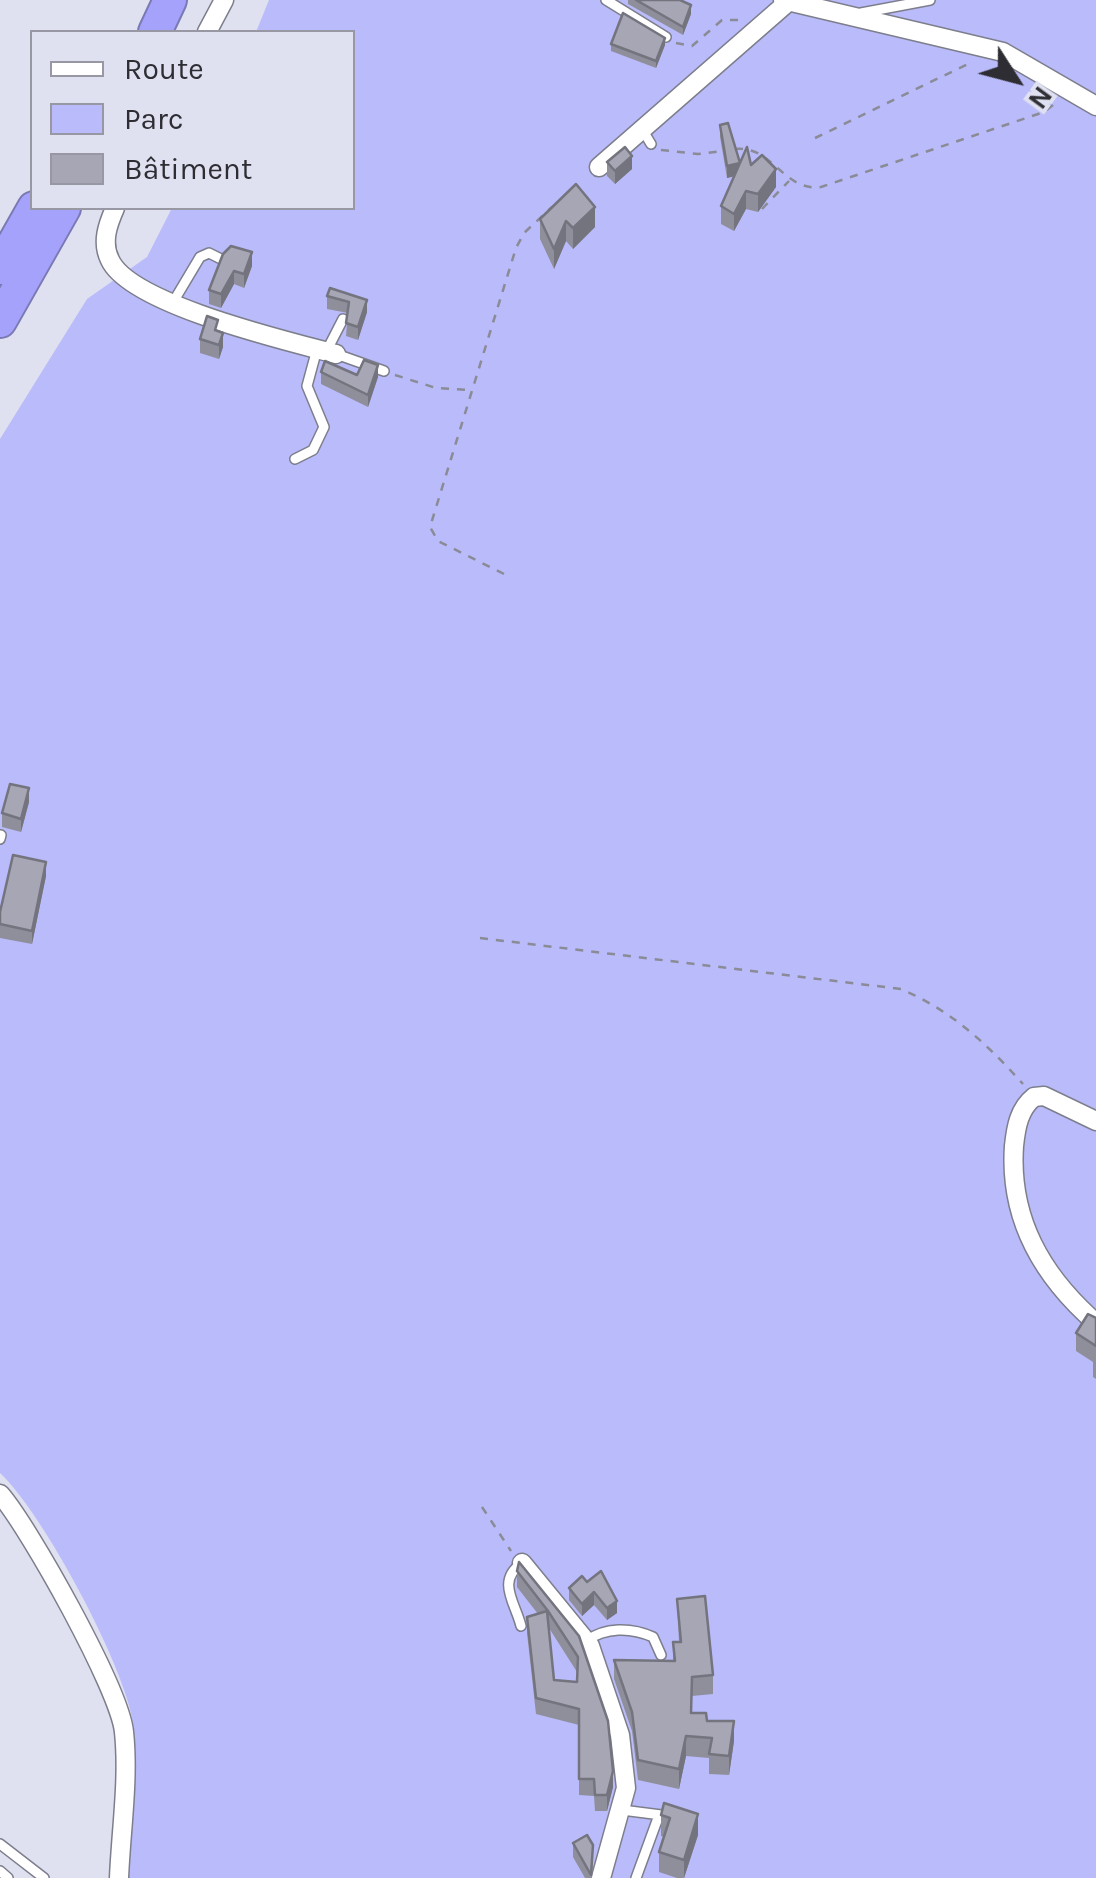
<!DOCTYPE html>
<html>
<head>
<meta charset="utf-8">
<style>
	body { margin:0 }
	#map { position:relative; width:1096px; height:1878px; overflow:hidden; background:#dfe0f0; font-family:Karla,sans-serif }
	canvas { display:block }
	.legend { position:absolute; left:30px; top:30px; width:325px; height:180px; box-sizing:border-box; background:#dfe0f0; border:2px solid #9898a4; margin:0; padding:12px 18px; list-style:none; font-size:30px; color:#2d2d33 }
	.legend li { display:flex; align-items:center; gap:20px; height:50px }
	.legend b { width:50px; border:2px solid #9898a4 }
	.north { position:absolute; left:966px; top:30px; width:100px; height:100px; -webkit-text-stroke:8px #dfe0f0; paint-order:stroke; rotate:126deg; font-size:28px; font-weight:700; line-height:40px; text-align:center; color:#2d2d33 }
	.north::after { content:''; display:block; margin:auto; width:35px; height:45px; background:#2d2d33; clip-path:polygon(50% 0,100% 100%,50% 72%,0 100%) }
</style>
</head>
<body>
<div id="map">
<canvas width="1096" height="1878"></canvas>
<ul class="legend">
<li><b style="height:12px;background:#fff"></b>Route</li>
<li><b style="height:28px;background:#babbfa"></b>Parc</li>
<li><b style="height:28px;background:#a6a6b5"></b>Bâtiment</li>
</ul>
<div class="north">N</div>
</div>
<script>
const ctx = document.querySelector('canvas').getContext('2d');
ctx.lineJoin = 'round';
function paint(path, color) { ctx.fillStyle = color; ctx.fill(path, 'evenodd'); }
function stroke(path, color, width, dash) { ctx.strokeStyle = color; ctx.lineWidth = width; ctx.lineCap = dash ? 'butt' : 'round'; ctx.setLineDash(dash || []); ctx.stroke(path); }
paint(new Path2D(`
	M269,0H1096V1878H126C128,1831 140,1769 133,1723C125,1666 43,1513 0,1473V439L87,299L147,257L172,208H352V32H256Z`), '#babbfa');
const lane = new Path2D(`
	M606,0L666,37
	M861,13L930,0
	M642,129L651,144
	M172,304L200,257L209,253L223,260
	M326,352L343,319
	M336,354L384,371
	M295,459L313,450L324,427L307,386L317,349
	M0,839L1,835
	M521,1626C515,1602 496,1581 522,1563
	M586,1641C605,1627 631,1627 653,1637L661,1655
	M622,1810L669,1816
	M0,1844L44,1878
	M0,1871L8,1878
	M636,1878L659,1815`);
const street = new Path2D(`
	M783,0L1003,52L1096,106
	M207,32L224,0
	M599,167L788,2
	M115,208C108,224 101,242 110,260C130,304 287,341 336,354
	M1096,1121L1044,1096L1034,1097C1019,1109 1016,1127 1014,1146C1009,1218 1041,1275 1096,1323
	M0,1494C29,1527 120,1690 124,1732C129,1779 121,1830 119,1878
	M522,1563L590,1646L620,1735L626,1788L601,1878`);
const highway = new Path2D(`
	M155,32L170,0
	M0,268L34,208
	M0,321L64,208`);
stroke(lane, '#7d7e8c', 12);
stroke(street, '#7d7e8c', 21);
stroke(highway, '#7a79b4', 36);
stroke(new Path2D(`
	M676,43L692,46L722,20H741
	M815,138L972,62
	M735,149C773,145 783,192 821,187L1044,112L1057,102
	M661,150L698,154L722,151
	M762,209L789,181
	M395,375L436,388L470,390
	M504,574L438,541L430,527L516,248L524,233L552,207
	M480,938L901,989C952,1011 986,1043 1023,1084
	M482,1507L511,1551`), '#8a8b96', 2.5, [8, 8]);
stroke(lane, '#fff', 9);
stroke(street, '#fff', 18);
stroke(highway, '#a4a2fa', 32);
paint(new Path2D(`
	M628,0H682L691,14L683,35L628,4Z
	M611,44L665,45L656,68L611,51Z
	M720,125L740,165H751L776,187L758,212L746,209L734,231L721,224V206L734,176L727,178L720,137Z
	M607,162L632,169L615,184L607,176Z
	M576,184L595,227L573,249L566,241L554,269L540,239V219Z
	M223,254L252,266L244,288L234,284L221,308L209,304V290Z
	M330,288L367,312L358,340L346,336L348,313L327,309V296Z
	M218,332L223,347L219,359L200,353V339Z
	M321,372L378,377L368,407L321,384Z
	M29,802L21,832L2,827V813Z
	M46,876L32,944L0,938V912Z
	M1096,1318V1379L1093,1377V1362L1076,1351V1333Z
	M517,1571L579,1636L613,1787L607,1811H595L594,1796L579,1795V1725L536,1714L527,1633V1617L538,1614L517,1587ZM549,1628L577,1672V1682L554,1680Z
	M582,1576L617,1613L607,1620L594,1605L582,1616L569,1600V1588Z
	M677,1599L713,1675V1694L692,1696V1713L707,1721L734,1741L729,1775L709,1774V1758L686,1756L679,1789L638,1780L632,1731L614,1679V1660L673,1661V1642H679Z
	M664,1803L698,1835L684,1878H677L659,1872V1852L664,1837L661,1836V1815Z
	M573,1843L593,1859L592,1878H585L573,1857Z`), '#8f8f9c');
paint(new Path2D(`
	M691,5V14L683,35V27Z
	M665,38V45L656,68V61Z
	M632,156V169L615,184V171Z
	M740,163V175L727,178V166Z
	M776,169V187L758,212V194Z
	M746,191V209L734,231V214Z
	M595,207V227L573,249V228Z
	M566,221V241L554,269V249Z
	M252,252V266L244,288V274Z
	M234,271V284L221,308V294Z
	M367,300V312L358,340V327Z
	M223,333V347L219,359V345Z
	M378,365V377L368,407V395Z
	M29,788V802L21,832V819Z
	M46,862V876L32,944V931Z
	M594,1592V1605L582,1616V1604Z
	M617,1601V1613L607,1620V1608Z
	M734,1721V1741L729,1775V1756Z
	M686,1736V1756L679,1789V1769Z
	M613,1771V1787L607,1811V1795Z
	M698,1814V1835L684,1878V1860Z`), '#74747f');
const building = new Path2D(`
	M636,0H680L691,5L683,27Z
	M623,13L665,38L656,61L611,44Z
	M728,123L740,163L727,166L720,125Z
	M625,147L632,156L615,171L607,162Z
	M747,147L751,165L762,155L776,169L758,194L746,191L734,214L721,206Z
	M576,184L595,207L573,228L566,221L554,249L540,219Z
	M231,246L252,252L244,274L234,271L221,294L209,290L223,254Z
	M330,288L367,300L358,327L346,323L349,302L327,296Z
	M207,316L218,320L215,330L223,333L219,345L200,339Z
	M364,360L378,365L368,395L321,372L325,361L357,375Z
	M10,784L29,788L21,819L2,813Z
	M13,855L46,862L32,931L0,924V912Z
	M1088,1314L1096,1318V1346L1076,1333Z
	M519,1562L579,1636L608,1721L613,1771L607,1795H595L594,1779H579V1709L536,1698L527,1617L547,1611L554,1680L577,1682L578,1657L548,1611L517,1571Z
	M601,1571L617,1601L607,1608L594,1592L582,1604L569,1588L582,1576L587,1582Z
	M705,1596L713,1675L692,1677L691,1713H706L707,1721H734L729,1756L709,1754L712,1738L686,1736L679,1769L638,1760L632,1712L614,1660L675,1661L673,1642H681L677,1599Z
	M664,1803L698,1814L684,1860L659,1852L670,1818L661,1815Z
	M587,1835L593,1845L591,1875L573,1843Z`);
paint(building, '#a6a6b5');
stroke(building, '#74747f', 2.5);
</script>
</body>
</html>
